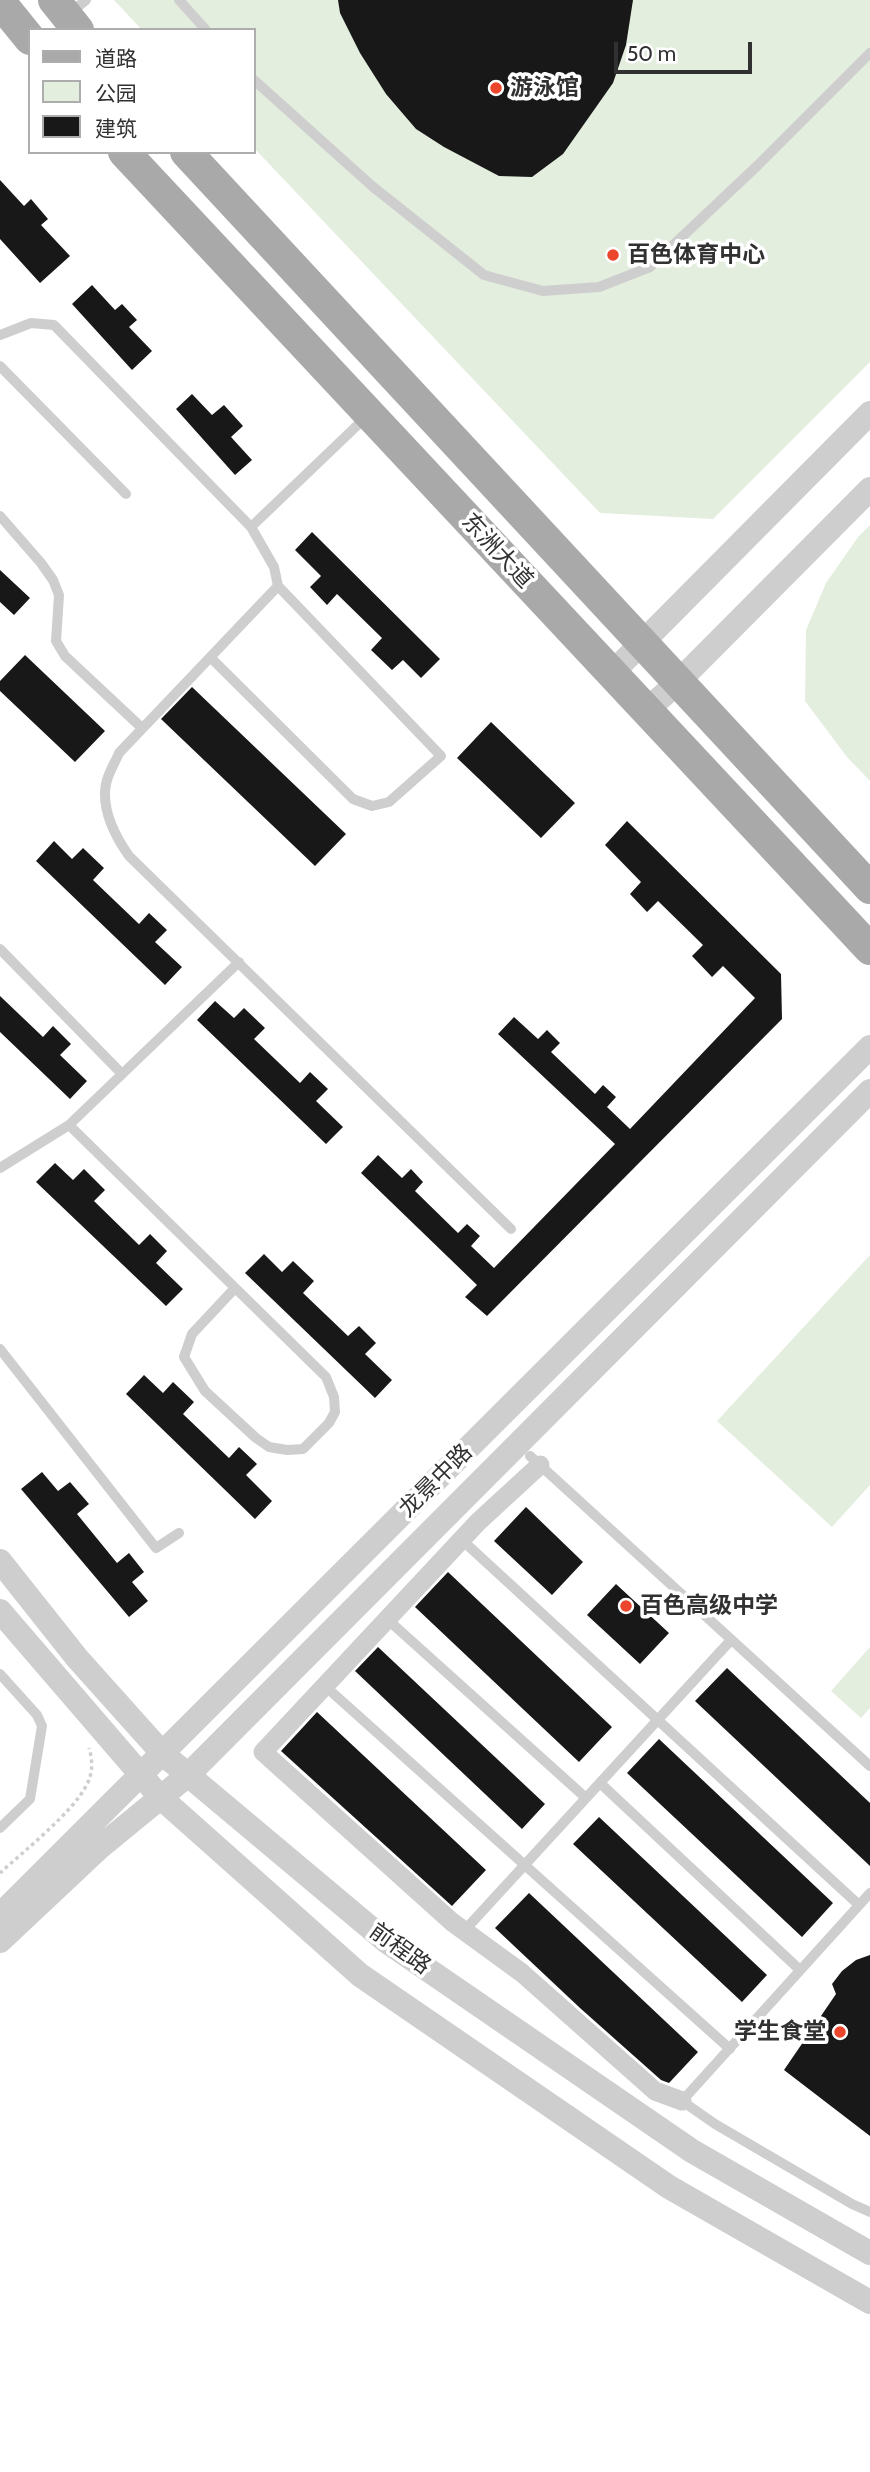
<!DOCTYPE html>
<html>
<head>
<meta charset="utf-8">
<style>
	body { margin:0 }
	#map { position:relative; width:870px; height:2472px; overflow:hidden; background:#fff; font-family:Cabin,"Noto Sans SC",sans-serif }
	canvas { display:block }
	.legend { position:absolute; left:28px; top:28px; width:228px; height:126px; box-sizing:border-box; background:#fff; border:2px solid #adadad; margin:0; padding:9px 12px; list-style:none; font-size:21px; color:#313131 }
	.legend li { display:flex; align-items:center; gap:14px; height:35px }
	.legend b { width:35px; border:2px solid #adadad }
	.scale { position:absolute; left:614px; top:42px; width:138px; height:32px; box-sizing:border-box; border:4px solid #313131; border-top:0; padding-left:9px; font-size:21px; line-height:24px; white-space:nowrap; color:#313131; -webkit-text-stroke:5px #fff; paint-order:stroke }
</style>
</head>
<body>
<div id="map">
<canvas width="870" height="2472"></canvas>
<ul class="legend">
<li><b style="height:9px;background:#a9a9a9"></b>道路</li>
<li><b style="height:19px;background:#e4eede"></b>公园</li>
<li><b style="height:19px;background:#181818"></b>建筑</li>
</ul>
<div class="scale">50 m</div>
</div>
<script>
const ctx = document.querySelector('canvas').getContext('2d');
ctx.lineJoin = 'round';
function paint(path, color) { ctx.fillStyle = color; ctx.fill(path, 'evenodd'); }
function stroke(path, color, width, dash) { ctx.strokeStyle = color; ctx.lineWidth = width; ctx.lineCap = dash ? 'butt' : 'round'; ctx.setLineDash(dash || []); ctx.stroke(path); }
function label(font, color, halo, rows, align = 'center') {
  ctx.font = font + ' Cabin,"Noto Sans SC",sans-serif'; ctx.lineWidth = 7; ctx.setLineDash([]); ctx.textBaseline = 'middle'; ctx.strokeStyle = halo; ctx.fillStyle = color; for (const [text, x, y, turn = 0] of rows) {
    ctx.save(); ctx.translate(x, y); ctx.rotate((+turn || 0) * Math.PI / 180); ctx.textAlign = isNaN(turn) ? turn : align; if (halo) ctx.strokeText(text, 0, 0); ctx.fillText(text, 0, 0); ctx.restore();
  }
}
paint(new Path2D(`
	M114,0H870V362L713,519L600,513L254,148V30H142Z
	M870,525V781L847,757L805,701L806,630L826,583L858,537Z
	M870,1255V1485L832,1527L717,1421Z
	M870,1647V1708L861,1718L831,1691Z`), '#e4eede');
paint(new Path2D(`
	M338,0H633L626,45L613,83L563,154L532,177L499,176L444,147L416,129L386,94L360,53L340,13Z
	M0,180L24,206L31,199L48,219L41,225L70,256L40,283L0,239Z
	M92,285L115,310L122,304L137,320L129,327L152,351L132,370L72,304Z
	M192,394L212,415L224,405L243,426L231,437L252,460L235,475L176,409Z
	M312,532L440,659L421,678L403,660L392,670L371,650L382,638L337,594L327,605L310,587L321,576L295,550Z
	M0,570L30,598L14,615L0,602Z
	M25,655L105,731L75,762L0,691V681Z
	M192,687L346,834L315,866L161,719Z
	M491,722L575,803L541,838L457,758Z
	M627,821L781,974L782,1019L487,1316L465,1297L477,1285L361,1173L378,1155L402,1178L411,1169L423,1182L415,1191L458,1233L467,1224L480,1236L471,1246L494,1268L615,1144L498,1034L514,1017L538,1039L547,1030L560,1043L551,1052L595,1094L603,1085L616,1097L607,1107L630,1129L755,998L723,966L712,977L692,956L703,945L658,901L647,912L630,894L641,882L605,845Z
	M54,841L72,859L83,848L104,868L93,880L139,924L149,913L167,930L155,942L182,967L165,985L36,861Z
	M0,996L43,1037L53,1026L71,1044L60,1055L87,1081L70,1099L0,1032Z
	M215,1001L234,1018L244,1008L265,1028L254,1039L300,1083L310,1072L328,1089L316,1101L343,1127L326,1144L197,1020Z
	M55,1163L73,1180L84,1169L105,1190L94,1201L139,1245L150,1234L167,1251L156,1263L183,1289L166,1306L36,1182Z
	M264,1254L282,1272L293,1261L314,1281L303,1293L348,1336L359,1326L376,1343L365,1354L392,1380L375,1398L245,1273Z
	M144,1375L163,1393L173,1382L194,1402L183,1414L229,1458L239,1447L257,1464L246,1475L272,1501L255,1519L126,1394Z
	M42,1472L58,1491L70,1482L89,1504L77,1514L117,1563L129,1553L144,1572L132,1582L148,1601L129,1617L21,1489Z
	M526,1507L583,1562L552,1595L494,1541Z
	M448,1572L612,1727L579,1762L415,1607Z
	M616,1584L669,1633L640,1664L587,1615Z
	M378,1647L545,1804L522,1829L355,1671Z
	M727,1668L870,1803V1866L695,1701Z
	M317,1712L486,1870L452,1906L281,1751Z
	M659,1739L833,1903L802,1937L627,1773Z
	M599,1817L767,1975L742,2002L573,1844Z
	M529,1893L698,2052L669,2083L661,2080L580,2008L495,1928Z
	M870,1955V2136L784,2070L836,1994L832,1984L842,1971L856,1960Z`), '#181818');
stroke(new Path2D(`
	M0,1873C23,1852 73,1812 86,1786C93,1774 93,1761 89,1748`), '#cecece', 3.5, [3.5, 3.5]);
stroke(new Path2D(`
	M179,0L206,30
	M70,13L86,0
	M254,80L372,186L484,275L543,291L599,287L650,267L757,166L870,53
	M0,335L31,323L54,325L251,527L274,567L278,586L119,753C115,763 108,773 106,784C101,810 115,836 129,856L511,1229
	M0,366L126,494
	M0,516L41,563L53,580L59,595L56,641L65,656L142,728
	M251,527L366,417
	M211,658L353,799L372,806L389,802L441,756L278,586
	M0,949L122,1074
	M69,1125L326,1377L334,1397L335,1412L329,1423L303,1449L287,1450L269,1447L256,1438L205,1391L184,1357L192,1334L235,1288
	M0,1168L69,1125L239,962
	M0,1349L156,1548L179,1533
	M530,1456L870,1766
	M462,1540L859,1905
	M387,1619L586,1798
	M0,1674L37,1715L42,1726L30,1799L0,1828
	M325,1686L730,2049
	M600,1783L800,1970
	M870,1893L682,2101L715,2124L852,2204L870,2212
	M464,1931L731,1640`), '#cecece', 10);
stroke(new Path2D(`
	M540,1465L478,1522L263,1752L452,1922L522,1973L655,2091L682,2101`), '#cecece', 19);
stroke(new Path2D(`
	M612,673L870,413
	M647,710L678,682L870,489
	M0,1561L77,1658L163,1754L386,1941L692,2151L870,2253
	M0,1611L160,1797L360,1975L669,2187L870,2302
	M0,1915L870,1047
	M0,1941L99,1848L188,1775L870,1091`), '#cecece', 24);
stroke(new Path2D(`
	M54,0L78,30
	M0,2L30,39
	M124,152L870,949
	M186,152L870,888`), '#a9a9a9', 32);
for (const [x, y, r, color] of [
	[496,88,7,"#ec452e"],
	[613,255,7,"#ec452e"],
	[626,1606,7,"#ec452e"],
	[840,2032,7,"#ec452e"]
]) { const dot = new Path2D(); dot.arc(x, y, r, 0, 2 * Math.PI); ctx.fillStyle = color; ctx.fill(dot); stroke(dot, '#fff', 2.5); }
label('bold 23px', '#313131', '#fff', [
	["游泳馆",510,88],
	["百色体育中心",627,255],
	["百色高级中学",640,1606],
	["学生食堂",826,2032,"right"]
], 'left');
label('23px', '#313131', '#fff', [
	["东洲大道",497,551,47],
	["龙景中路",436,1481,-45],
	["前程路",400,1949,36]
]);
</script>
</body>
</html>
